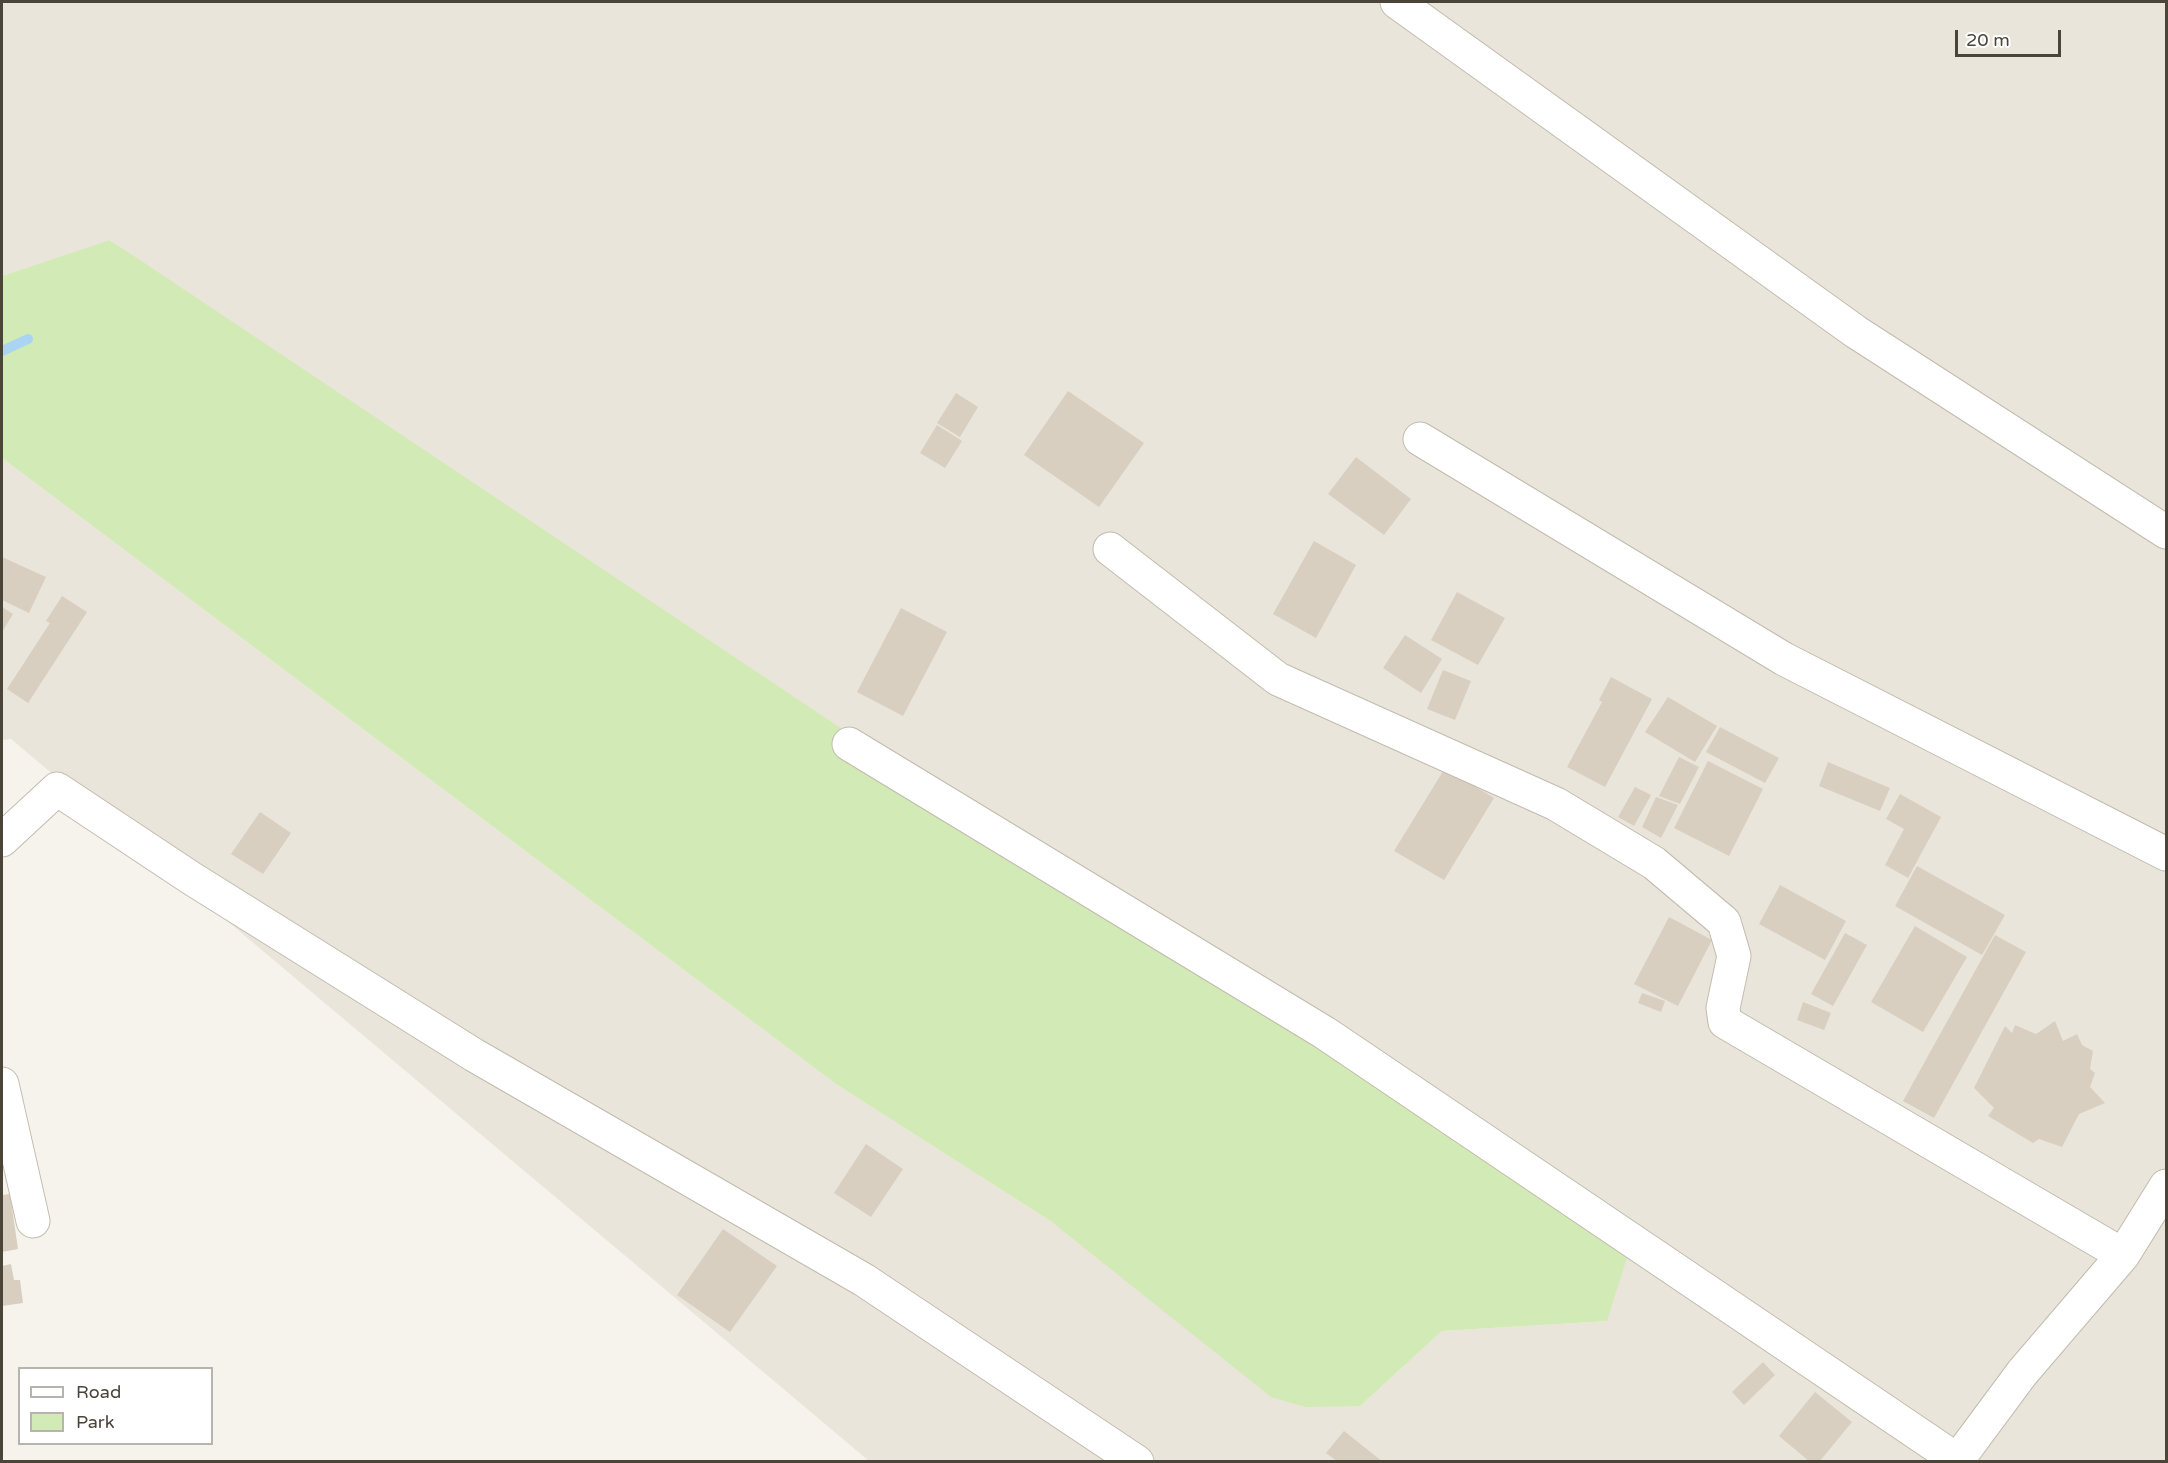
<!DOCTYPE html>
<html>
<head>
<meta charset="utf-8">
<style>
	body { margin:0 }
	#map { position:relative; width:2168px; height:1463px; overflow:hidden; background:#f6f3ec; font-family:"Varela Round",sans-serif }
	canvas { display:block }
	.frame { position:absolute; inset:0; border:3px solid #4b4439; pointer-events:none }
	.legend { position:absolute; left:18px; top:1367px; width:195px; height:78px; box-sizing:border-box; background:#fff; border:2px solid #b7b4b0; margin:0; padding:8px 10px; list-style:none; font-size:18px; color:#4b4439 }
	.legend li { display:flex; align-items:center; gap:12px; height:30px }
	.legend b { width:30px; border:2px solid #b7b4b0 }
	.scale { position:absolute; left:1955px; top:30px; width:106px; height:27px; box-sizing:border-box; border:3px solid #4b4439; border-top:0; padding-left:8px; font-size:18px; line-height:21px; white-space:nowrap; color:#4b4439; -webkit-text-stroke:4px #fff; paint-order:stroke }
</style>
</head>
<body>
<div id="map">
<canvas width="2168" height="1463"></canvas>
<div class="frame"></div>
<ul class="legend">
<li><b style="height:8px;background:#fff"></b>Road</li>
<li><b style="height:16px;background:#d2eab5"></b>Park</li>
</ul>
<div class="scale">20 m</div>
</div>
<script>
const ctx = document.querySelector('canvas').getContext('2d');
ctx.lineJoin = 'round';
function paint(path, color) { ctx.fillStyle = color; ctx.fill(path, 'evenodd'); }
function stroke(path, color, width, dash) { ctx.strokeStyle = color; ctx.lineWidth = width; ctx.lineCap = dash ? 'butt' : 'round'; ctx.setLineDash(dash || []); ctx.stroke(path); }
paint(new Path2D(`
	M2,2H2166V1461H869L11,739L2,740V458L836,1084L1052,1222L1360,1406L1442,1331L1606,1321L111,240L2,276Z`), '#eae5da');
paint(new Path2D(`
	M110,240L1628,1254L1607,1321L1442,1331L1360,1406L1305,1407L1271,1397L1052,1222L836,1084L2,458V276Z`), '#d2eab5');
stroke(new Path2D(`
	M2,351L28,339`), '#a9d4f2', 10);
paint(new Path2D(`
	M1068,391L1144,443L1099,507L1024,455Z
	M956,393L978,407L960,437L937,423Z
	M937,425L962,441L945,468L920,453Z
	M1356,457L1411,499L1384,535L1328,494Z
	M1314,541L1356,565L1316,638L1273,614Z
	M2,557L46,577L29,613L2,600Z
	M1457,592L1505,618L1478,665L1431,640Z
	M62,596L87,612L28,703L7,689L50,623L46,621Z
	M2,607L13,614L2,632Z
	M901,608L947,632L903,716L857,692Z
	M1405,635L1442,659L1421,693L1383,668Z
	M1443,670L1471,681L1455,720L1427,709Z
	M1611,677L1652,699L1605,787L1567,767L1602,702L1599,700Z
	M1668,697L1717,726L1695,762L1645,732Z
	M1720,727L1779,758L1765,783L1706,752Z
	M1679,757L1699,767L1680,804L1659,796Z
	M1708,761L1763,789L1729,856L1674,828Z
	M1828,762L1890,788L1880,811L1819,786Z
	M1445,768L1494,798L1444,880L1394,851Z
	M1635,787L1651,795L1634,826L1618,817Z
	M1900,794L1941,817L1908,878L1885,865L1904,829L1886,819Z
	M1656,797L1678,805L1661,838L1642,827Z
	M260,812L291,833L263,874L231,854Z
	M1917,866L2005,915L1982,955L1895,906Z
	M1780,885L1846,921L1825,960L1759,924Z
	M1669,917L1712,940L1678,1006L1634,984Z
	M1915,926L1967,957L1923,1032L1871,1002Z
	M1845,933L1867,945L1833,1006L1811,994Z
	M1995,935L2026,952L1934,1118L1903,1101Z
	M1642,993L1665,1001L1661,1012L1638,1003Z
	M1803,1002L1831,1013L1824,1030L1797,1020Z
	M2055,1021L2063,1041L2077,1034L2082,1045L2093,1051L2090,1069L2095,1073L2090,1087L2105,1103L2079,1114L2062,1147L2039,1139L2033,1143L1988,1116L1994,1108L1974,1088L2005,1026L2012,1033L2015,1025L2036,1034Z
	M866,1144L903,1169L871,1217L834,1193Z
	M10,1194L18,1249L2,1252V1195Z
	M723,1229L777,1266L730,1332L677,1295Z
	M11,1264L14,1280H20L23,1303L2,1306V1266Z
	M1763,1362L1775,1375L1744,1405L1732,1392Z
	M1815,1392L1852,1422L1819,1462H1810L1779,1436Z
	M1344,1431L1383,1462H1338L1326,1453Z`), '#d8cfc1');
const minor = new Path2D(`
	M1397,2L1856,332L2166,532
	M1420,439L1784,659L2166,854
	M1110,549L1278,679L1556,804L1654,863L1724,922L1734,956L1723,1008L1725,1022L2123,1255
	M849,744L1325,1033L1957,1460
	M2,840L57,789L191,878L474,1055L864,1280L1137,1462
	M2,1084L33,1221
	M1956,1462L2022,1373L2123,1255L2166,1186`);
stroke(minor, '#c2bbae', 35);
stroke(minor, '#fff', 33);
</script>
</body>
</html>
